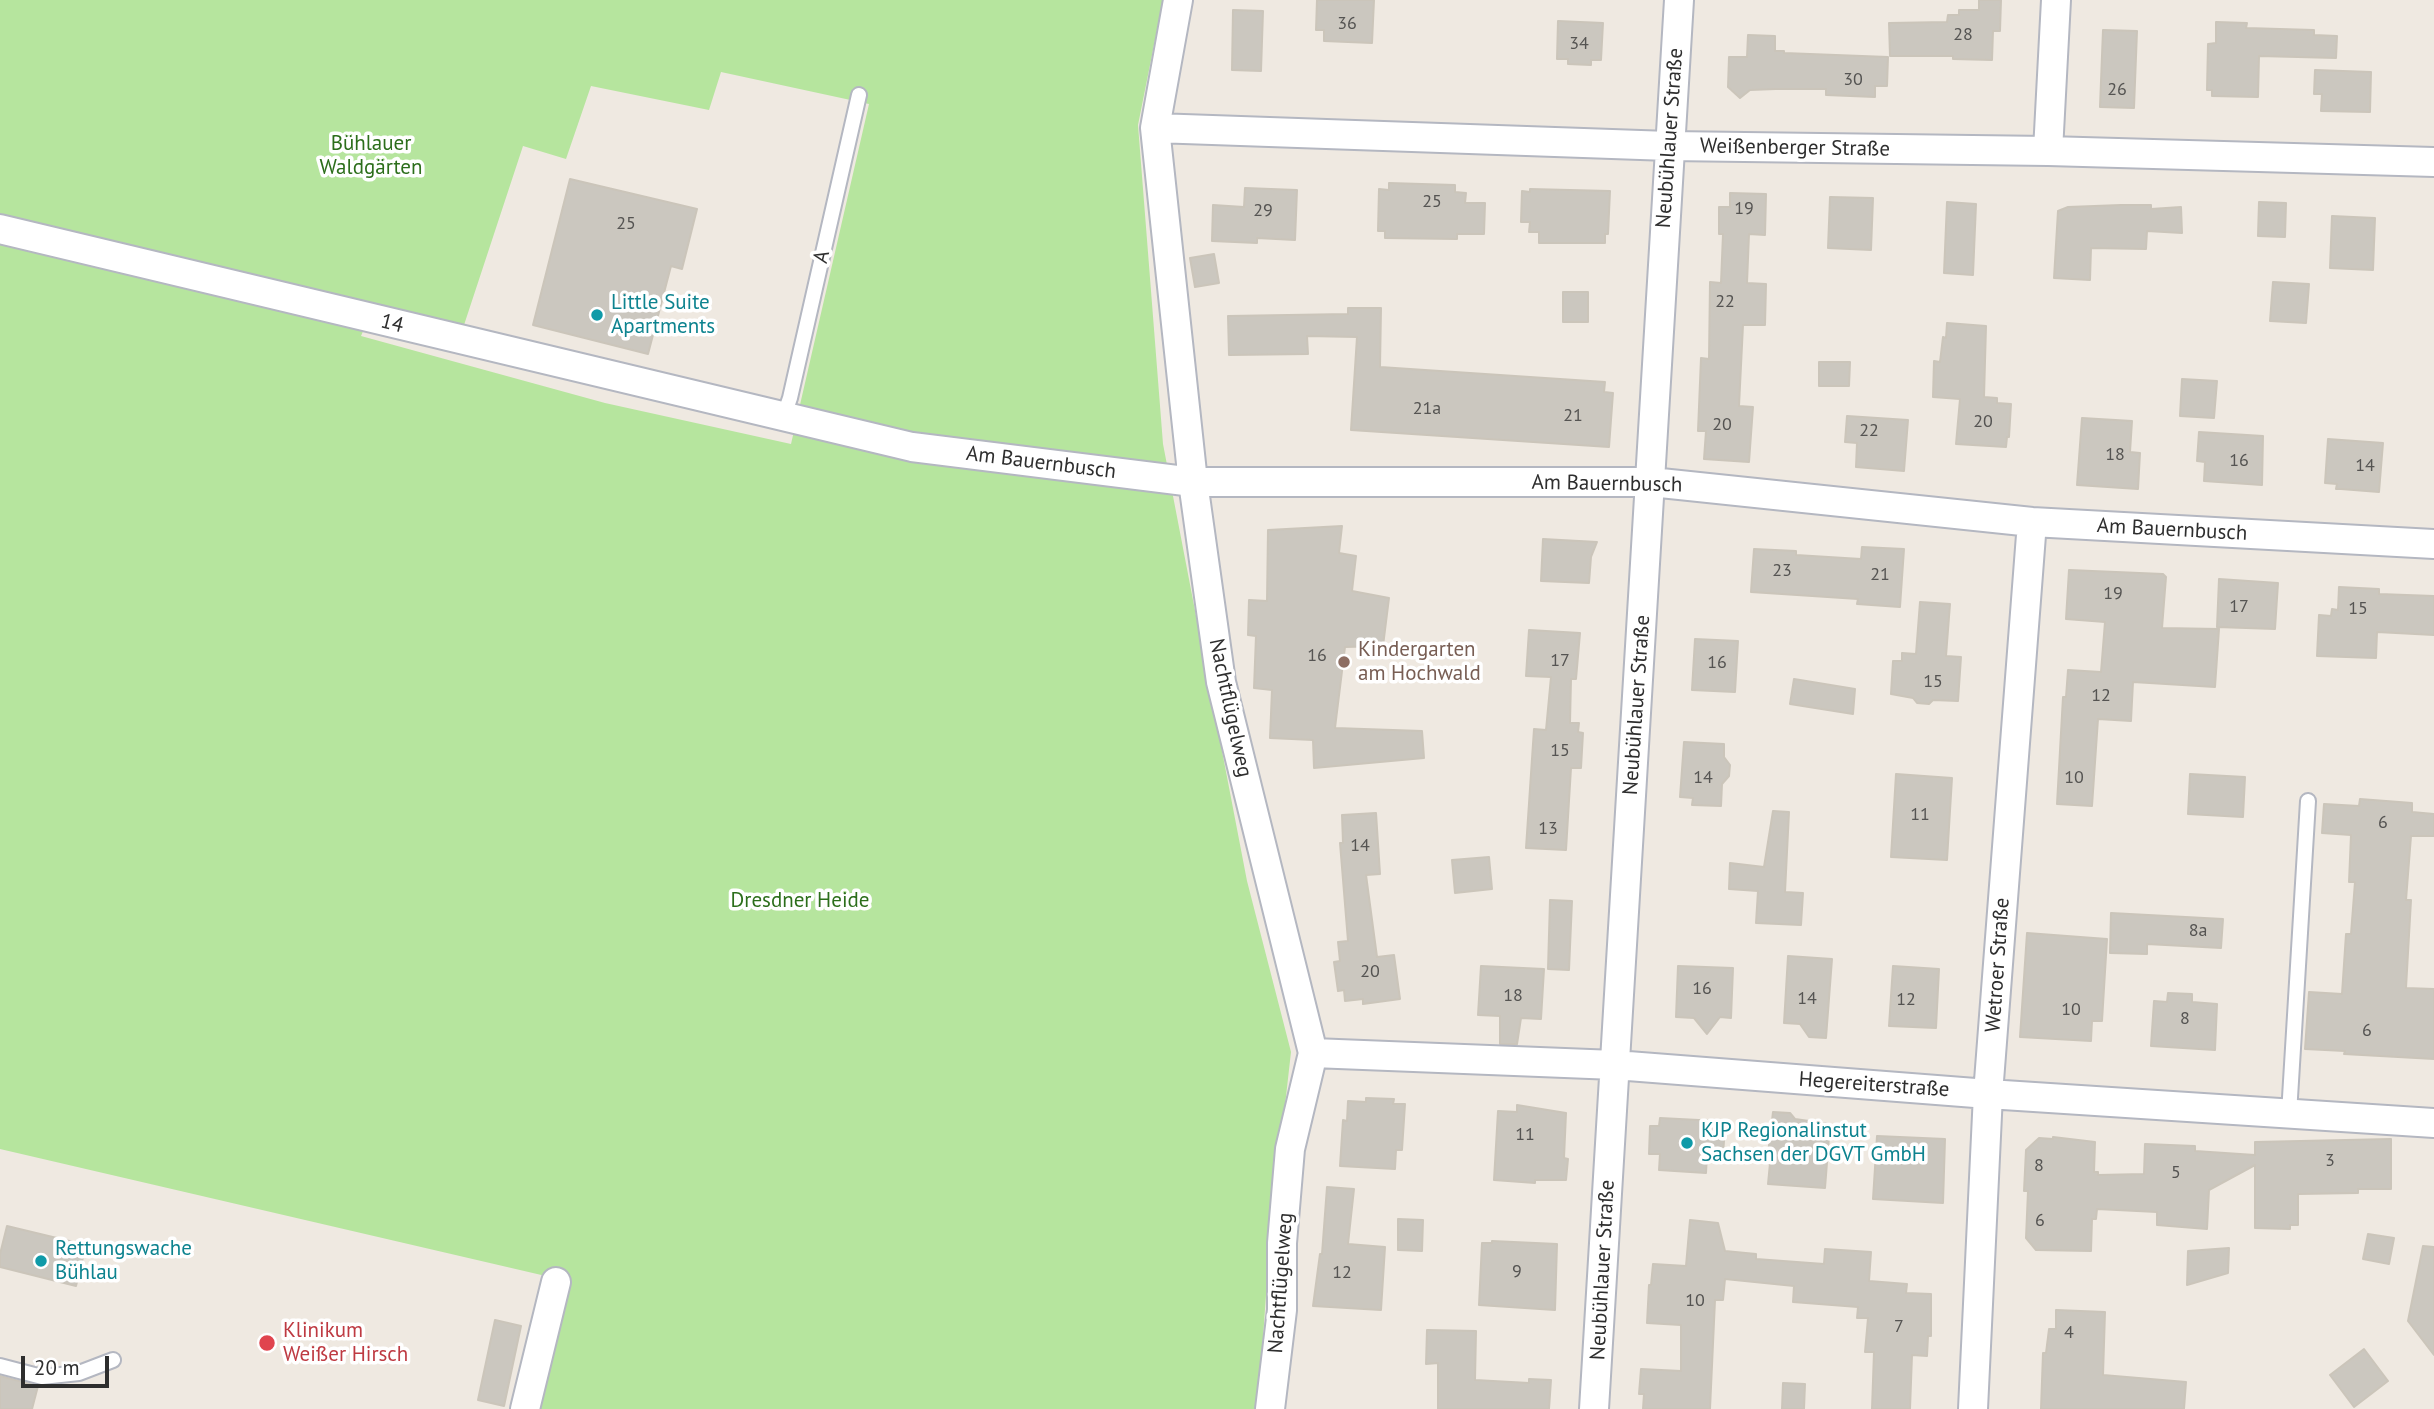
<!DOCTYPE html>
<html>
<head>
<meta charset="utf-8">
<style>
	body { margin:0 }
	#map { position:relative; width:2434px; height:1409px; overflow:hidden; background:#efe9e1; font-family:"PT Sans",sans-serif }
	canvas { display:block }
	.scale { position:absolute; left:21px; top:1356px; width:88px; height:32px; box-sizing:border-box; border:4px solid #2e2e2e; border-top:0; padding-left:9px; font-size:21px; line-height:24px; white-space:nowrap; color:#2e2e2e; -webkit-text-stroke:5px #fff; paint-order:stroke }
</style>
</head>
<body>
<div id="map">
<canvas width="2434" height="1409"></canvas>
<div class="scale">20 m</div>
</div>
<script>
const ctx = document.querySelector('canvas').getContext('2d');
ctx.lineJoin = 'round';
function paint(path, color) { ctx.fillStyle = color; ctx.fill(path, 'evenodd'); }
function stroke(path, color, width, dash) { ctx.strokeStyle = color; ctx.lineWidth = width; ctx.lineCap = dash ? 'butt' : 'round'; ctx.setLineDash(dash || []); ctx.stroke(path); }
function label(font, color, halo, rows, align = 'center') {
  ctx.font = font + ' "PT Sans",sans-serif'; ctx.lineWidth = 7; ctx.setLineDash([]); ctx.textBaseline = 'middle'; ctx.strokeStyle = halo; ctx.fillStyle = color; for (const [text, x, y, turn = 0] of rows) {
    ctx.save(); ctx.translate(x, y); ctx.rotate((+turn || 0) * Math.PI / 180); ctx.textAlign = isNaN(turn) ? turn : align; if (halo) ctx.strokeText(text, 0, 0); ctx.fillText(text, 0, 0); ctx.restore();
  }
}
paint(new Path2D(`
	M0,0H1163L1138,125L1163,444L1247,881L1291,1052L1270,1238L1258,1409H539L571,1280L550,1277L0,1149ZM721,72L869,104L791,444L605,403L361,336L373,308L464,325L523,146L566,159L591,86L709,110Z`), '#b6e59e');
const building = new Path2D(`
	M1317,0H1374L1372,43L1324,41V30H1316Z
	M1979,0H2001L2000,31H1993L1992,60L1953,59V56H1890L1889,23L1947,22L1948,15H1959V10H1979Z
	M1233,10L1263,11L1261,71L1232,70Z
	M1558,21L1603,23L1601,60H1591V65L1568,64V59H1557Z
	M2216,22L2247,23L2246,28L2314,30V35L2337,36L2336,58L2259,56L2258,97L2212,96V90H2207L2208,44L2216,43Z
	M2103,30L2137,31L2134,108L2100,107Z
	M1748,35L1775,36V51H1784V53L1888,57L1887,86H1875V97L1826,95V89H1776L1750,90L1740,98L1728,87L1729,57H1747Z
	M2315,70L2371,72L2370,112L2321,111L2322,94H2314Z
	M570,179L697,209L682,269L671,266L648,354L533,325Z
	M1389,183L1455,185V192L1466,193L1465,203H1485L1484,234H1457V239L1385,238V231H1378L1379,189L1389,190Z
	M1245,188L1297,190L1295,240L1257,238V243L1212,241L1213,205L1244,207Z
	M1530,189L1610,191L1608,234H1605V243H1539V232H1529L1530,222H1521L1522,191L1530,192Z
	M1730,193L1766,194L1765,235L1749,234L1747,283L1766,284L1765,325H1743L1739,406L1753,407L1749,462L1704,459L1706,431H1698L1701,358L1709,359L1710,282L1721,283L1723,234H1719V207H1730Z
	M1830,197L1873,198L1871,250L1828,248Z
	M1947,202L1976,204L1973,275L1944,273Z
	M2259,202L2286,203L2285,237L2258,236Z
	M2121,205H2151V209L2181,207L2182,233L2147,231L2146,249L2091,248L2090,280L2054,278L2058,211L2068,207Z
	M2332,216L2375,218L2373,270L2330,268Z
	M1214,254L1219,283L1195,287L1190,258Z
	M2273,282L2309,284L2306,323L2270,321Z
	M1563,292H1588V322H1563Z
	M1348,308H1381L1380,367L1605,382L1604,392L1613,393L1609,447L1351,430L1357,337L1307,336L1308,354L1229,355L1228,316L1348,314Z
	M1947,323L1986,326L1984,397L1997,398V403L2011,404L2009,437H2007L2006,447L1956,444L1960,399L1933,397L1934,361L1940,362L1943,337L1946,338Z
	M1819,362H1850L1849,386H1819Z
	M2182,379L2217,381L2214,418L2180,416Z
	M1847,416L1908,420L1904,471L1856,467L1857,443L1845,442Z
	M2082,418L2132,421L2130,452L2140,453L2138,489L2077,485Z
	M2199,432L2263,436L2262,485L2204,481L2205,462L2197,461Z
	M2328,439L2383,443L2379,492L2341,489H2336L2337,484L2325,483Z
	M1342,526L1339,553L1356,556L1352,591L1389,598L1383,646L1345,647L1335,728L1422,731L1424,758L1314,768L1313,740L1270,738L1272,690L1254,688L1256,636L1248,635L1249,600L1267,601L1268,530Z
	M1543,539L1597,542L1591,557L1589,583L1541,581Z
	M1862,547L1904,549L1900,607L1857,604L1858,599L1751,592L1754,549L1796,551V555L1861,559Z
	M2069,570L2163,574L2166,577L2162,628L2219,629L2215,687L2133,682L2131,721L2098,719L2092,806L2057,804L2063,697H2066L2068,670L2101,672L2105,622L2066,619Z
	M2219,579L2278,583L2275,629L2217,627Z
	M2339,587L2379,589V594L2434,596V635L2377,632L2376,658L2317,656L2319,615L2331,616L2332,609L2338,610Z
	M1920,602L1950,604L1946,656L1961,657L1958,701L1933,700L1929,704L1917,703L1913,698L1891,694L1893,661H1902V653L1916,654Z
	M1529,630L1580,633L1576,679H1571L1570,723H1579L1578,732L1583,733L1581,768H1571L1566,850L1526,848L1534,729L1546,730L1551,677L1526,676Z
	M1695,639L1738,641L1735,692L1692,690Z
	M1794,679L1855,689L1853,714L1790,704Z
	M1684,742L1724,744V757L1730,765L1729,776L1722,784L1721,806L1692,805L1693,798L1680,797Z
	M1896,774L1952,778L1947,860L1891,857Z
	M2190,774L2245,777L2243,817L2188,814Z
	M2360,799L2412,803V812L2434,814V836H2411L2406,900H2411L2406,988L2434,989V1059L2344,1054L2345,1051L2305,1049L2309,992L2342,994L2346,934H2351L2355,882H2349L2351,835L2322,833L2324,804L2359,806Z
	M1773,811L1789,812L1785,892L1803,893L1801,925L1756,923L1758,891L1729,889L1730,863L1764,867Z
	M1376,813L1380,874L1366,875L1377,957L1394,955L1400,999L1363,1004V999L1345,1001L1344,990L1338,991L1334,962L1340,961L1338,942L1348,941L1340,843H1343L1342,815Z
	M1489,857L1492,889L1455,893L1452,860Z
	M1550,900L1572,901L1569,970L1548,969Z
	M2111,913L2223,919L2221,948L2147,944V954L2110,953Z
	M2027,933L2107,939L2102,1021H2092L2091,1041L2020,1037Z
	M1788,956L1832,959L1826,1038L1809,1037L1800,1024L1784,1023Z
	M1481,966L1544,969L1541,1019L1521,1018L1517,1044H1500V1016L1478,1015Z
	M1678,966L1733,968L1731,1018L1720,1017L1707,1034L1694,1018L1676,1017Z
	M1893,966L1939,969L1936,1028L1889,1026Z
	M2168,993L2192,994V1002L2217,1004L2215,1050L2151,1046L2154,1001L2167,1002Z
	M1366,1098L1394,1099L1393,1104H1405L1402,1150H1396L1395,1169L1340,1166L1343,1120L1347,1121L1348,1101L1366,1102Z
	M1517,1105L1566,1113L1564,1158L1568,1159L1566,1180H1535V1183L1494,1180L1498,1111L1517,1112Z
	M1773,1112L1790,1113L1795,1119L1830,1124L1825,1188L1768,1184L1770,1163L1767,1162Z
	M1660,1118L1718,1121V1127L1725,1128L1723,1154H1707L1706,1173L1659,1170L1660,1154H1649L1650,1126H1659Z
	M1877,1136L1945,1139L1943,1203L1873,1199Z
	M2053,1137L2095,1142L2094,1172H2098V1175L2144,1174L2145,1144L2195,1146V1151L2255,1155V1142L2391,1139V1189H2358V1193L2298,1194V1225H2290V1229L2255,1228V1165L2209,1190L2207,1229L2157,1225V1212L2097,1209L2096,1219H2092L2091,1251L2036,1250L2026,1238L2028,1191H2024L2026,1150L2039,1138L2053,1139Z
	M1327,1187L1354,1189L1348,1244L1385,1247L1381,1310L1313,1306L1320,1254H1322Z
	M1398,1219L1423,1220L1422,1251L1398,1250Z
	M1690,1220L1718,1223L1725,1251L1756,1254V1259L1824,1264L1825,1249L1871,1252L1869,1281L1907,1284L1906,1293L1931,1294V1336H1928L1927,1356L1912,1355L1910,1409H1872L1874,1352H1865L1868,1318H1857L1858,1307L1793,1302L1794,1286L1725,1279L1723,1300H1715L1710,1409H1643L1644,1394H1639L1641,1369L1681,1371V1325L1647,1323L1649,1285H1651L1653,1264L1686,1266Z
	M7,1226L86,1245L76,1286L0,1267V1254Z
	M2368,1234L2394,1238L2389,1264L2363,1259Z
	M1492,1241L1557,1244L1555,1310L1479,1305L1482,1243H1492Z
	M2423,1246L2434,1247V1355L2408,1321Z
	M2229,1248L2228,1273L2187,1285L2188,1251Z
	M2056,1310L2105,1312L2103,1375L2186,1382L2184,1409H2041L2043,1353H2046L2049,1329H2056Z
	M495,1320L521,1326L504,1406L478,1400Z
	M1427,1330L1476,1331L1475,1380L1529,1383V1379L1551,1380L1549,1409H1438V1363L1426,1364Z
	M2364,1349L2388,1381L2354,1407L2330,1375Z
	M0,1376L38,1386L32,1409H0Z
	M1783,1383L1805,1384L1804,1409H1782Z`);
paint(building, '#cbc7bf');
stroke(building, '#cbc5ba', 2);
const service = new Path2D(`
	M783,418L790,398L859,95
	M2289,1114L2308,801
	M0,1366L42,1377L79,1373L113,1360`);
const minor = new Path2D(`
	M1178,0L1155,128L1193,482L1221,682L1313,1053L1290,1149L1282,1243V1310L1270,1409
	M1155,128L1669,146L2048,151L2434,162
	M2048,151L2056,0
	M0,229L912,447L1193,482H1651L2032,522L2434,544
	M1313,1053L1615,1065L1988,1094L2434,1123
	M525,1409L556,1282
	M1594,1409L1679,0
	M1973,1409L1988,1094L2032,522`);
stroke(service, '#b4b7c1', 18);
stroke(minor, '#b4b7c1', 32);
stroke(service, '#fff', 14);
stroke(minor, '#fff', 28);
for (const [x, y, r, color] of [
	[597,315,7,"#0f9aa8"],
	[1344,662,7,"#8d6e63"],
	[1687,1143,7,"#0f9aa8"],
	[41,1261,7,"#0f9aa8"],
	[267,1343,9,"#e0444e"]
]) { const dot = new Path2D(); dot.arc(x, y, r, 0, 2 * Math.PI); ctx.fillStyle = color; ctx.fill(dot); stroke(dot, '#fff', 2.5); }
label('18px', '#555452', null, [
	["36",1347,24],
	["28",1963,35],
	["34",1579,44],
	["30",1853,80],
	["26",2117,90],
	["25",1432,202],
	["19",1744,209],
	["29",1263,211],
	["25",626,224],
	["22",1725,302],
	["21a",1427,409],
	["21",1573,416],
	["20",1983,422],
	["20",1722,425],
	["22",1869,431],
	["18",2115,455],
	["16",2239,461],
	["14",2365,466],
	["23",1782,571],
	["21",1880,575],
	["19",2113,594],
	["17",2239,607],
	["15",2358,609],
	["16",1317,656],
	["17",1560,661],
	["16",1717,663],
	["15",1933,682],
	["12",2101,696],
	["15",1560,751],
	["14",1703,778],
	["10",2074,778],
	["11",1920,815],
	["6",2383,823],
	["13",1548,829],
	["14",1360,846],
	["8a",2198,931],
	["20",1370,972],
	["16",1702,989],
	["18",1513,996],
	["14",1807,999],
	["12",1906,1000],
	["10",2071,1010],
	["8",2185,1019],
	["6",2367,1031],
	["11",1525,1135],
	["3",2330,1161],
	["8",2039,1166],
	["5",2176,1173],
	["6",2040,1221],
	["9",1517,1272],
	["12",1342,1273],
	["10",1695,1301],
	["7",1899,1327],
	["4",2069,1333]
]);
label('21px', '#2e2e2e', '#fff', [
	["Neubühlauer Straße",1670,138,-86],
	["Weißenberger Straße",1795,148,1],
	["A",822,257,-77],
	["14",392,324,14],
	["Am Bauernbusch",1041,463,7],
	["Am Bauernbusch",1607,484,1],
	["Am Bauernbusch",2172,530,3],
	["Neubühlauer Straße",1637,705,-86],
	["Nachtflügelweg",1230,708,78],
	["Wetroer Straße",1998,965,-86],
	["Hegereiterstraße",1874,1085,4],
	["Neubühlauer Straße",1603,1270,-87],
	["Nachtflügelweg",1281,1283,-86]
]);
label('21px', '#2c6e1b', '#fff', [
	["Bühlauer",371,144],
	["Waldgärten",371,168],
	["Dresdner Heide",800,901]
]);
label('21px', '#0d838f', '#fff', [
	["Little Suite",611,303],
	["Apartments",611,327],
	["KJP Regionalinstut",1701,1131],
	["Sachsen der DGVT GmbH",1701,1155],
	["Rettungswache",55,1249],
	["Bühlau",55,1273]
], 'left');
label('21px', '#785e54', '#fff', [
	["Kindergarten",1358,650],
	["am Hochwald",1358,674]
], 'left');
label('21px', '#be3a42', '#fff', [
	["Klinikum",283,1331],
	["Weißer Hirsch",283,1355]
], 'left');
</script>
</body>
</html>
